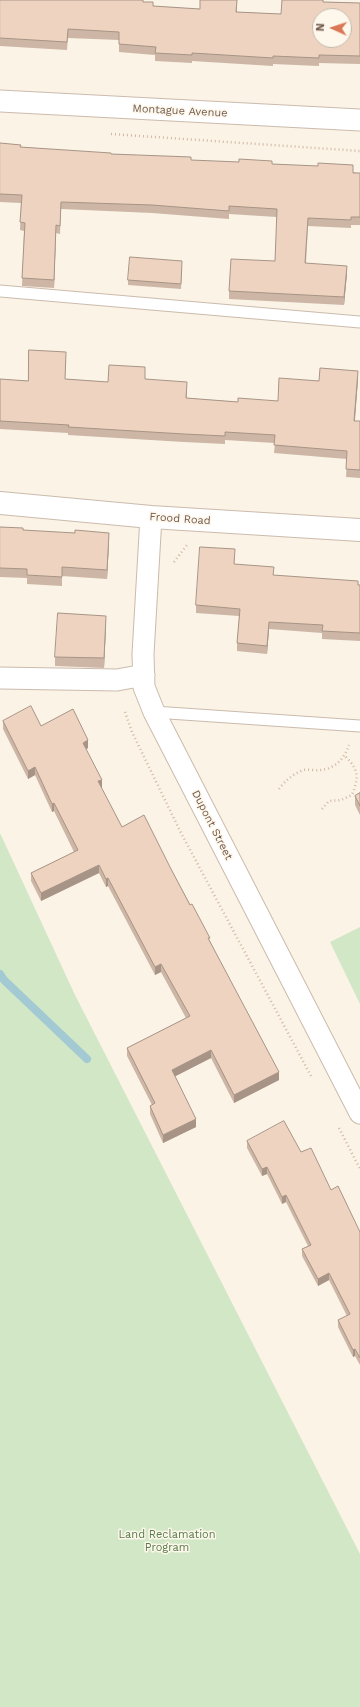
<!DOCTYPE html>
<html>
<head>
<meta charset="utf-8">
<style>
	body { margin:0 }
	#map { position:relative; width:360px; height:1707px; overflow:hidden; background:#faf3e6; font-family:"Work Sans",sans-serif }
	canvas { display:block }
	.north { position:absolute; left:312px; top:8px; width:40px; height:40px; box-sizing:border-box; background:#fdf7ec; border:1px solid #c5b9ac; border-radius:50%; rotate:273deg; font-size:11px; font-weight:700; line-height:16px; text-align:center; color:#725b4d }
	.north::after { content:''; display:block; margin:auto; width:14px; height:18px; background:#da7755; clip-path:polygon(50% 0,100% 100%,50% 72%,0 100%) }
</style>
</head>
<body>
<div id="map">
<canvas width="360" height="1707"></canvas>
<div class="north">N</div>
</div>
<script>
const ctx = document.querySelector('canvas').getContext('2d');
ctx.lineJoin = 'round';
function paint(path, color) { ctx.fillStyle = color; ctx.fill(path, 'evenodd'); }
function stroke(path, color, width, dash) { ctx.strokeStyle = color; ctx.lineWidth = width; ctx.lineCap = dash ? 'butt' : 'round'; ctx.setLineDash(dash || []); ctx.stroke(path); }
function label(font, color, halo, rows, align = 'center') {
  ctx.font = font + ' "Work Sans",sans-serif'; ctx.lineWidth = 3; ctx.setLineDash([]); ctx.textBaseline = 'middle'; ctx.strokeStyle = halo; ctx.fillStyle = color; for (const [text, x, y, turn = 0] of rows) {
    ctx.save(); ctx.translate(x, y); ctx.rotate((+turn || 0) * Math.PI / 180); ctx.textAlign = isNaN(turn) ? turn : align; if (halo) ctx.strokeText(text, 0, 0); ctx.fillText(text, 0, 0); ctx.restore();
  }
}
paint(new Path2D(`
	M0,833L75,995L360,1554V1707H0Z
	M360,927V1004L330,942Z`), '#d2e7c6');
stroke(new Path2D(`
	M0,974L4,980L87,1059`), '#a3cad3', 8);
const service = new Path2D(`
	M0,291L360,322
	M154,712L360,726`);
const minor = new Path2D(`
	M0,101L360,120
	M151,517L143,654L144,687L154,712L360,1113
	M0,678L117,680L144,675`);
const tertiary = new Path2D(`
	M0,503L151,517L360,530`);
stroke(service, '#cbbbad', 13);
stroke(minor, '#cbbbad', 23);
stroke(tertiary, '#cbbbad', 24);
stroke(new Path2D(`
	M111,134L360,151
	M174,562L187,545
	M125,712L132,732L180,831L311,1076
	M279,789C285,781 294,773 304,770C309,769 315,771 320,770C335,769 344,759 349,745
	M322,809L329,801L341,800L352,795C359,777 359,770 345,756
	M339,1128L360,1169`), '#d2b7a3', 2.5, [1, 3]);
stroke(service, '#fff', 11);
stroke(minor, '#fff', 21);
stroke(tertiary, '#fff', 22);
paint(new Path2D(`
	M0,0H143V2L153,6L200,9V0H237V12L281,14L323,0V2L360,3V64L319,63V66L273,64V66L192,61V63L155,61V55L119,52V40L68,38L67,50L0,46Z
	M0,143L21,147L111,154L191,160L272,164L360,173V225H351V228L308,226L306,263L347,273L344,305L229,299V291L275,261L277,217L229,214V219L152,213L61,209L60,234L56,233L54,288L22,286L24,231L20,230L21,203L0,202Z
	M182,266L181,289L128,285V280Z
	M66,360L65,379L108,382L145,379L187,390V398L238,402L278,401L319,381L358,379L355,421L360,422V478L346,477L347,459L274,453L275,443L225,440V444L184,442L68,435V433L0,429V379L28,381Z
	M0,527L109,542L107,579L62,576V586L27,584V578L0,577Z
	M235,557L234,564L274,575L360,585V641L322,639V633L269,629L267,654L237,651V643L239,616L196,613V605Z
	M106,626L104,668L55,666V657Z
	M3,721L41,726L88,748L86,749L101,788L122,827L171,869L210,941L279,1080L234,1103L211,1058L175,1076L196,1127L163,1143L150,1114V1106L152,1105L127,1056V1048L186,1018L161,972L155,975L108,886L106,887L99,873L41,901L31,881V873L74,852L54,811L52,812L35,775L28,779L3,729Z
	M360,793V815L355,805V796Z
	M247,1141L301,1152L331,1190L360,1232V1365L355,1356L353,1357L338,1327V1320L347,1316L329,1280L318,1286L302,1256V1249L308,1246L286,1202L282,1204L267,1174L262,1176L247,1148Z`), '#cdb6a5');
paint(new Path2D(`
	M56,225V233L54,288V280Z
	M347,266V273L344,305V297Z
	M358,371V379L354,429V421Z
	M109,533V542L107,579V570Z
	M106,616V626L104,668V658Z
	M269,622V629L267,654V646Z
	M88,740V748L83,751V743Z
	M35,767V775L28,779V771Z
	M102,780V788L98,789V781Z
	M54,803V811L52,812V804Z
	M99,865V873L41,901V893Z
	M108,878V886L106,887V879Z
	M161,964V972L155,975V967Z
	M211,1050V1058L172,1078V1070Z
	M279,1072V1080L234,1103V1095Z
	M196,1119V1127L163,1143V1135Z
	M267,1167V1174L262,1176V1169Z
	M286,1195V1202L282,1204V1197Z
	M329,1273V1280L318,1286V1279Z
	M355,1349V1356L353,1357V1350Z`), '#a79486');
const building = new Path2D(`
	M0,0H143V2H153V6L200,9V0H237L236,12L281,14L282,0H323V2L360,3V56L319,55V58L273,56V58L192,53V55L155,53L156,47L119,44V32L68,29L67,42L0,38ZM320,16H344V40H320Z
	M0,143L21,145L20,147L111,153V154L191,157V160L239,162V159L272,161V164L318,166V163L353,165V173H360V217H351V220L308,218L305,263L347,266L344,297L229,291L231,259L275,261L277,209L229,206V211L152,205L61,202L60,226L56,225L54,280L22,278L25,223L20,222L22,195L0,194Z
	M130,257L182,261L181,284L128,280Z
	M29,350L66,352L65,379L108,382L109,365L145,367V379L187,382L186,398L238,402V398L278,401L279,378L319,381L320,368L358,371L354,421H360V470L346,469L347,451L274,445L275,435L225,432V436L184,434L68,427L69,425L0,421V379L28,381Z
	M0,527L23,528V530L75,533V530L109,533L107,570L62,567V577L27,575V569L0,568Z
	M200,547L235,549L234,564L274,567L273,575L358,581V585H360V633L322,631L323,625L269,622L267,646L237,643L240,609L196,605Z
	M58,613L106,616L104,658L55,657Z
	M31,706L41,726L73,709L88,740L83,743L102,780L98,781L122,827L144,815L171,869L190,905L192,904L210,938H208L279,1072L234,1095L211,1050L172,1070L196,1119L163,1135L150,1106L155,1103L127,1048L190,1016L161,964L155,967L108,878L106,879L99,865L41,893L31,873L78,850L54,803L52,804L35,767L28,771L3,721Z
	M360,793V806L355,796Z
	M284,1121L301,1152L311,1148L331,1190L338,1186L360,1232V1358L355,1349L353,1350L338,1320L350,1314L329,1273L318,1279L302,1249L311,1245L286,1195L282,1197L267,1167L262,1169L247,1141Z`);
paint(building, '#eed4c0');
stroke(building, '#a79486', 1);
label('11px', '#725b4d', '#fdf7ec', [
	["Montague Avenue",180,111,3],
	["Frood Road",180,519,4],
	["Dupont Street",212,825,63]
]);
label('11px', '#567c49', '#fdf7ec', [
	["Land Reclamation",167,1535],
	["Program",167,1548]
]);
</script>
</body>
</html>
